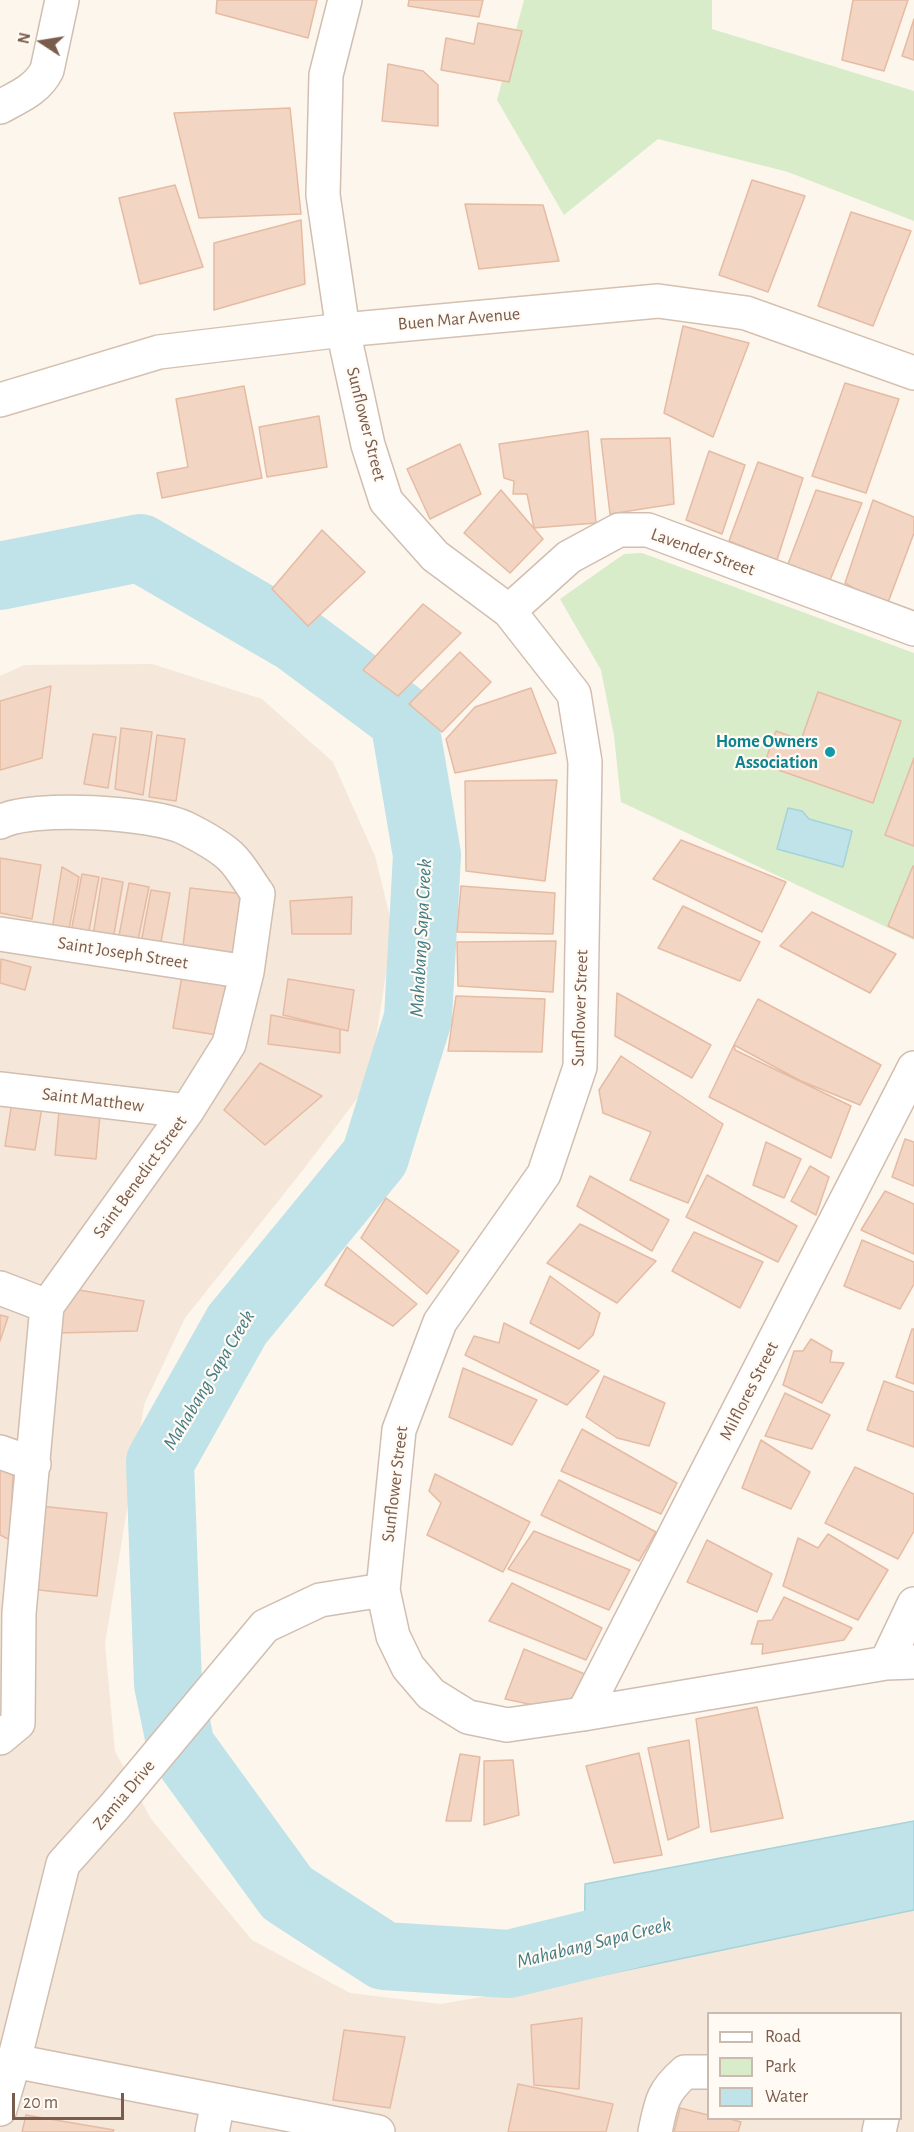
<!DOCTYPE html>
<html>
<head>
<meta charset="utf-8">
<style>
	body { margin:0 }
	#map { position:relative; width:914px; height:2132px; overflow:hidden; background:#fdf6ec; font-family:"Alegreya Sans",sans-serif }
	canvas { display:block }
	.legend { position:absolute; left:707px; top:2012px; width:195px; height:108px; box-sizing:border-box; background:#fffaf3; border:2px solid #cabbb1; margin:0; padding:8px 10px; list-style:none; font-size:18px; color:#7a5c4d }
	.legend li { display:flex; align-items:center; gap:12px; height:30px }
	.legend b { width:30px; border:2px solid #cabbb1 }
	.north { position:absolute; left:12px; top:12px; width:60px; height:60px; -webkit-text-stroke:4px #fffaf3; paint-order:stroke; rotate:282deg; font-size:16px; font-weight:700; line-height:24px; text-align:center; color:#7a5c4d }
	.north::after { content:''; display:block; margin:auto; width:21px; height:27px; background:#7a5c4d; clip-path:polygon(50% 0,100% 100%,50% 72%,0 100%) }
	.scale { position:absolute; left:12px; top:2093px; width:112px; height:27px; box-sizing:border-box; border:3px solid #7a5c4d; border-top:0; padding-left:8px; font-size:18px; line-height:21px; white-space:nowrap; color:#7a5c4d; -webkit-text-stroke:4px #fffaf3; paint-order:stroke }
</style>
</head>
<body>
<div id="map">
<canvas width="914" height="2132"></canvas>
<ul class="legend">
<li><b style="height:8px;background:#fff"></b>Road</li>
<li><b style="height:16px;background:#d8ecc9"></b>Park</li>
<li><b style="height:16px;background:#bfe3e8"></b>Water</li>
</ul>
<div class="north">N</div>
<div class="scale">20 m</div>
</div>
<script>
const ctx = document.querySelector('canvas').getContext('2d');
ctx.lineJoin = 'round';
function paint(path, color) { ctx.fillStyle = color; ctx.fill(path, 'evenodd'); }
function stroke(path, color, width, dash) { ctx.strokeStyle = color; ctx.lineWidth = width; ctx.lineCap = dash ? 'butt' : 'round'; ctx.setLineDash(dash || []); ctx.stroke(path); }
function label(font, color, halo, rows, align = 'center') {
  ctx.font = font + ' "Alegreya Sans",sans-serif'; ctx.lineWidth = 4.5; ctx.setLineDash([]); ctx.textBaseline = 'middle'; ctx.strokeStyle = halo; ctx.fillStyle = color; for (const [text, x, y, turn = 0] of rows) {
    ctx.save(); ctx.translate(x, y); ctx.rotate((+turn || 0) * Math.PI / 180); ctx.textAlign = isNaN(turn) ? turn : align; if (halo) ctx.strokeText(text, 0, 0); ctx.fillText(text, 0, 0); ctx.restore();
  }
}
paint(new Path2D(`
	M152,664L262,699L333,762L375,856L393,929L369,1083L303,1170L185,1318L144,1405L105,1644L115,1751L151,1819L252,1940L350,1993L441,2004L584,1979L914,1910V2132H0V676L24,665ZM708,2014H900V2118H708Z`), '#f5e8da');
paint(new Path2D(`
	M524,0H712V29L914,91V221L788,172L658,139L564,215L497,100Z
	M642,553L914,653V940L621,802L614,736L601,670L560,599L624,554Z`), '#d8ecc9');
const water = new Path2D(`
	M788,808L802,811L809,819L852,831L843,867L777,849Z
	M914,1821V1910L584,1979L585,1884Z`);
paint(water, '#bfe3e8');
stroke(water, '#a5d3da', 1.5);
stroke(new Path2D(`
	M0,576L140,548L295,638L404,719L427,855L418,1018L375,1157L237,1325L160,1462L168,1684L181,1747L287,1893L384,1956L509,1964L673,1924`), '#bfe3e8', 68);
const building = new Path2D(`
	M217,0H317L308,38L216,13Z
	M409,0H483L479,17L408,6Z
	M853,0H908L884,71L842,60Z
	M914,19V60L902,56Z
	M478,23L522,31L509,82L441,70L446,38L474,44Z
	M388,64L423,71L438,85V126L382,121Z
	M290,108L301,214L199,218L174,113Z
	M752,180L805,196L768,292L719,275Z
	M175,185L203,267L140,284L119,198Z
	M465,204L543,205L559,261L479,269Z
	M851,212L911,231L873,326L818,306Z
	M301,220L305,284L214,310V243Z
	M683,326L749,343L713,437L664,413Z
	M845,383L899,399L866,493L812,476Z
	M244,386L262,478L162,498L157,473L188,467L176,399Z
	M319,416L327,467L267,477L259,427Z
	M588,431L596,523L534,528L527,494H513L514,481L504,478L499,444Z
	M670,438L674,504L610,514L601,439Z
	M460,444L481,494L430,519L407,469Z
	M709,451L745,465L722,534L686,520Z
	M758,462L803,478L777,560L729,541Z
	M501,490L543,539L510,573L464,533Z
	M816,490L862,503L830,580L788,564Z
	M873,500L914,517V533L886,608L845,583Z
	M322,530L365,572L308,626L272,589Z
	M423,604L461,633L398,696L363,670Z
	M460,652L491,682L442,732L409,704Z
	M51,686L42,758L0,770V701Z
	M531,688L556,753L455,773L446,739L475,707Z
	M818,692L901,721L873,803L764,765L776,731L801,740Z
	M121,728L152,732L143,795L115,789Z
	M93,734L116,737L108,788L84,784Z
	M157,735L185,739L176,801L149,797Z
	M914,758V846L885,835Z
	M557,780L545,881L466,871L465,781Z
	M681,840L786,882L762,932L653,879Z
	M0,858L41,865L32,919L0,913Z
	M913,866H914V938L888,926Z
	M62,867L79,877L69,929L52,930Z
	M82,874L99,877L88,936L71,932Z
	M102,878L123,882L113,940L93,936Z
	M129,883L149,887L137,945L118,941Z
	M461,886L555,893L553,934L457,932Z
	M190,888L244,894L236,953L183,946Z
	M151,890L170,893L160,947L141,943Z
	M352,897L351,934H292L290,901Z
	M683,906L760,942L740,981L658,948Z
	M812,912L896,954L870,993L780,946Z
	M556,941L553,992L458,986L457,942Z
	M1,959L31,967L25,990L0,983Z
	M182,976L226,983L217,1035L173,1028Z
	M288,979L354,990L348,1031L283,1015Z
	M617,993L711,1045L692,1078L615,1036Z
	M456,996L545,999L542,1052L448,1051Z
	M758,999L881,1065L860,1105L801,1081L734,1045Z
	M271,1015L340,1029V1053L268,1044Z
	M734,1045L735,1050L851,1106L831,1158L709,1097Z
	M621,1056L723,1124L688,1203L630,1180L651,1132L603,1113L599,1090Z
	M260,1063L322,1096L265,1145L224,1110Z
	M60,1100L101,1104L96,1159L55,1155Z
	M12,1102L42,1107L35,1150L5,1146Z
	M905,1139L914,1142V1186L892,1177Z
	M766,1142L801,1159L784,1198L753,1185Z
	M810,1166L829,1177L816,1215L791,1201Z
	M707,1175L797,1226L778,1262L686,1217Z
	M590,1176L669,1220L652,1251L577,1206Z
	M885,1191L914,1204V1254L861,1230Z
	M386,1198L459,1251L427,1294L361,1238Z
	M580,1224L656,1261L617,1303L547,1263Z
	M694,1232L763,1262L740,1308L672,1271Z
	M862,1240L914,1262V1284L900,1309L844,1286Z
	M347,1247L417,1304L393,1326L325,1285Z
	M550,1276L600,1313L593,1335L579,1349L530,1323Z
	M67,1288L144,1301L137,1331L58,1333Z
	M0,1315L8,1317L0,1341Z
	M504,1323L599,1371L567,1405L465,1355L474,1336L499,1343Z
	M912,1329H914V1384L896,1377Z
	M811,1339L832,1351L830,1362L844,1363L822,1403L783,1385L794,1351H803Z
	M463,1368L537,1400L512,1445L449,1417Z
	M604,1376L665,1403L649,1446L617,1438L586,1417Z
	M884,1381L914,1392V1447L867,1430Z
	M785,1393L830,1415L812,1449L765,1436Z
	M582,1429L677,1483L661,1514L561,1471Z
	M761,1440L810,1472L791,1509L742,1488Z
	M855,1467L914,1494V1531L898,1559L825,1523Z
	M0,1470L13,1475L10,1540L0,1535Z
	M435,1474L530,1522L503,1572L427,1535L441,1503L429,1491Z
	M559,1480L656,1532L639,1561L541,1515Z
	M40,1506L107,1513L97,1596L29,1589Z
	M534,1531L630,1570L609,1610L508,1569Z
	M828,1534L888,1570L858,1620L783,1586L798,1538L818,1548Z
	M707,1540L772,1574L757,1612L687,1582Z
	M512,1583L602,1628L586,1660L489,1621Z
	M784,1597L852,1628L844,1640L762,1654L763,1644H751L758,1621L772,1620Z
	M524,1649L592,1677L571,1705L538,1706L505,1699Z
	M757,1707L783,1818L711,1832L696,1719Z
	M689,1740L699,1827L668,1840L648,1748Z
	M639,1753L662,1855L614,1863L586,1766Z
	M460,1754L480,1757L471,1821H446Z
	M513,1760L519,1815L484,1825V1761Z
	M582,2018L579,2089L534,2085L531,2025Z
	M344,2030L405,2037L390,2108L333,2100Z
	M518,2084L613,2104L606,2132H508Z
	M680,2108L708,2115V2118H726L741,2122L738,2132H674Z
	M26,2115L114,2130L113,2132H22Z`);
paint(building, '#f3d5c3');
stroke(building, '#e6bba3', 1.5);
const street = new Path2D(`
	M345,0L326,75L323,195L343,330L368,445L386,501L435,556L509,611L574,694L585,762L580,1067L544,1174L440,1322L399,1430L383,1590L393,1636L408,1667L431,1694L468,1717L507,1725L583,1714L886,1663L914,1662
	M0,107C18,97 37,90 47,70L62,0
	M509,611L569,557L619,530H648L914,629
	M0,822C32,805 154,812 187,829C199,835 220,847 230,856C241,866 249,882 258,894L247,972L229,1044L187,1111L47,1306L19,1613L18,1723L0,1738
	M0,934L247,972
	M0,1089L187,1111
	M0,1288L47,1306
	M0,1452L34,1464
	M886,1663L914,1604
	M583,1714L914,1068
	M14,2061L378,2132
	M0,2109L14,2061L63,1864L114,1807L265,1626L320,1600L383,1590
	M212,2132L218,2102
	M655,2132C661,2103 662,2092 685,2072H708
	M879,2132L882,2118`);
const secondary = new Path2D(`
	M0,400L159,352L343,330L658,301L746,313L914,373`);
stroke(street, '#d1beb0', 36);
stroke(secondary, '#d6c0b0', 36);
stroke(street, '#fff', 33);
stroke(secondary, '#fff', 33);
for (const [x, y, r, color] of [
	[830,752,6,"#0f9aa8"]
]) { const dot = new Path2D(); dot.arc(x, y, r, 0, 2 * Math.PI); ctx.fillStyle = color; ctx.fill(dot); stroke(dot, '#fffaf3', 2); }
label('18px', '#7a5c4d', '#fffaf3', [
	["Buen Mar Avenue",459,319,-5],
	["Sunflower Street",366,424,76],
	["Lavender Street",703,552,20],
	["Saint Joseph Street",123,953,9],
	["Sunflower Street",580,1008,-88],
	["Saint Matthew",93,1100,7],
	["Saint Benedict Street",140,1177,-54],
	["Milflores Street",749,1391,-63],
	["Sunflower Street",395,1484,-83],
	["Zamia Drive",124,1795,-50]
]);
label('bold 18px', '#0d838f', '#fffaf3', [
	["Home Owners",818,742],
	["Association",818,763]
], 'right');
label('italic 20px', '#437c86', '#fffaf3', [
	["Mahabang Sapa Creek",421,938,-87],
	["Mahabang Sapa Creek",209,1380,-59],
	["Mahabang Sapa Creek",594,1943,-14]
]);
</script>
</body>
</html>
